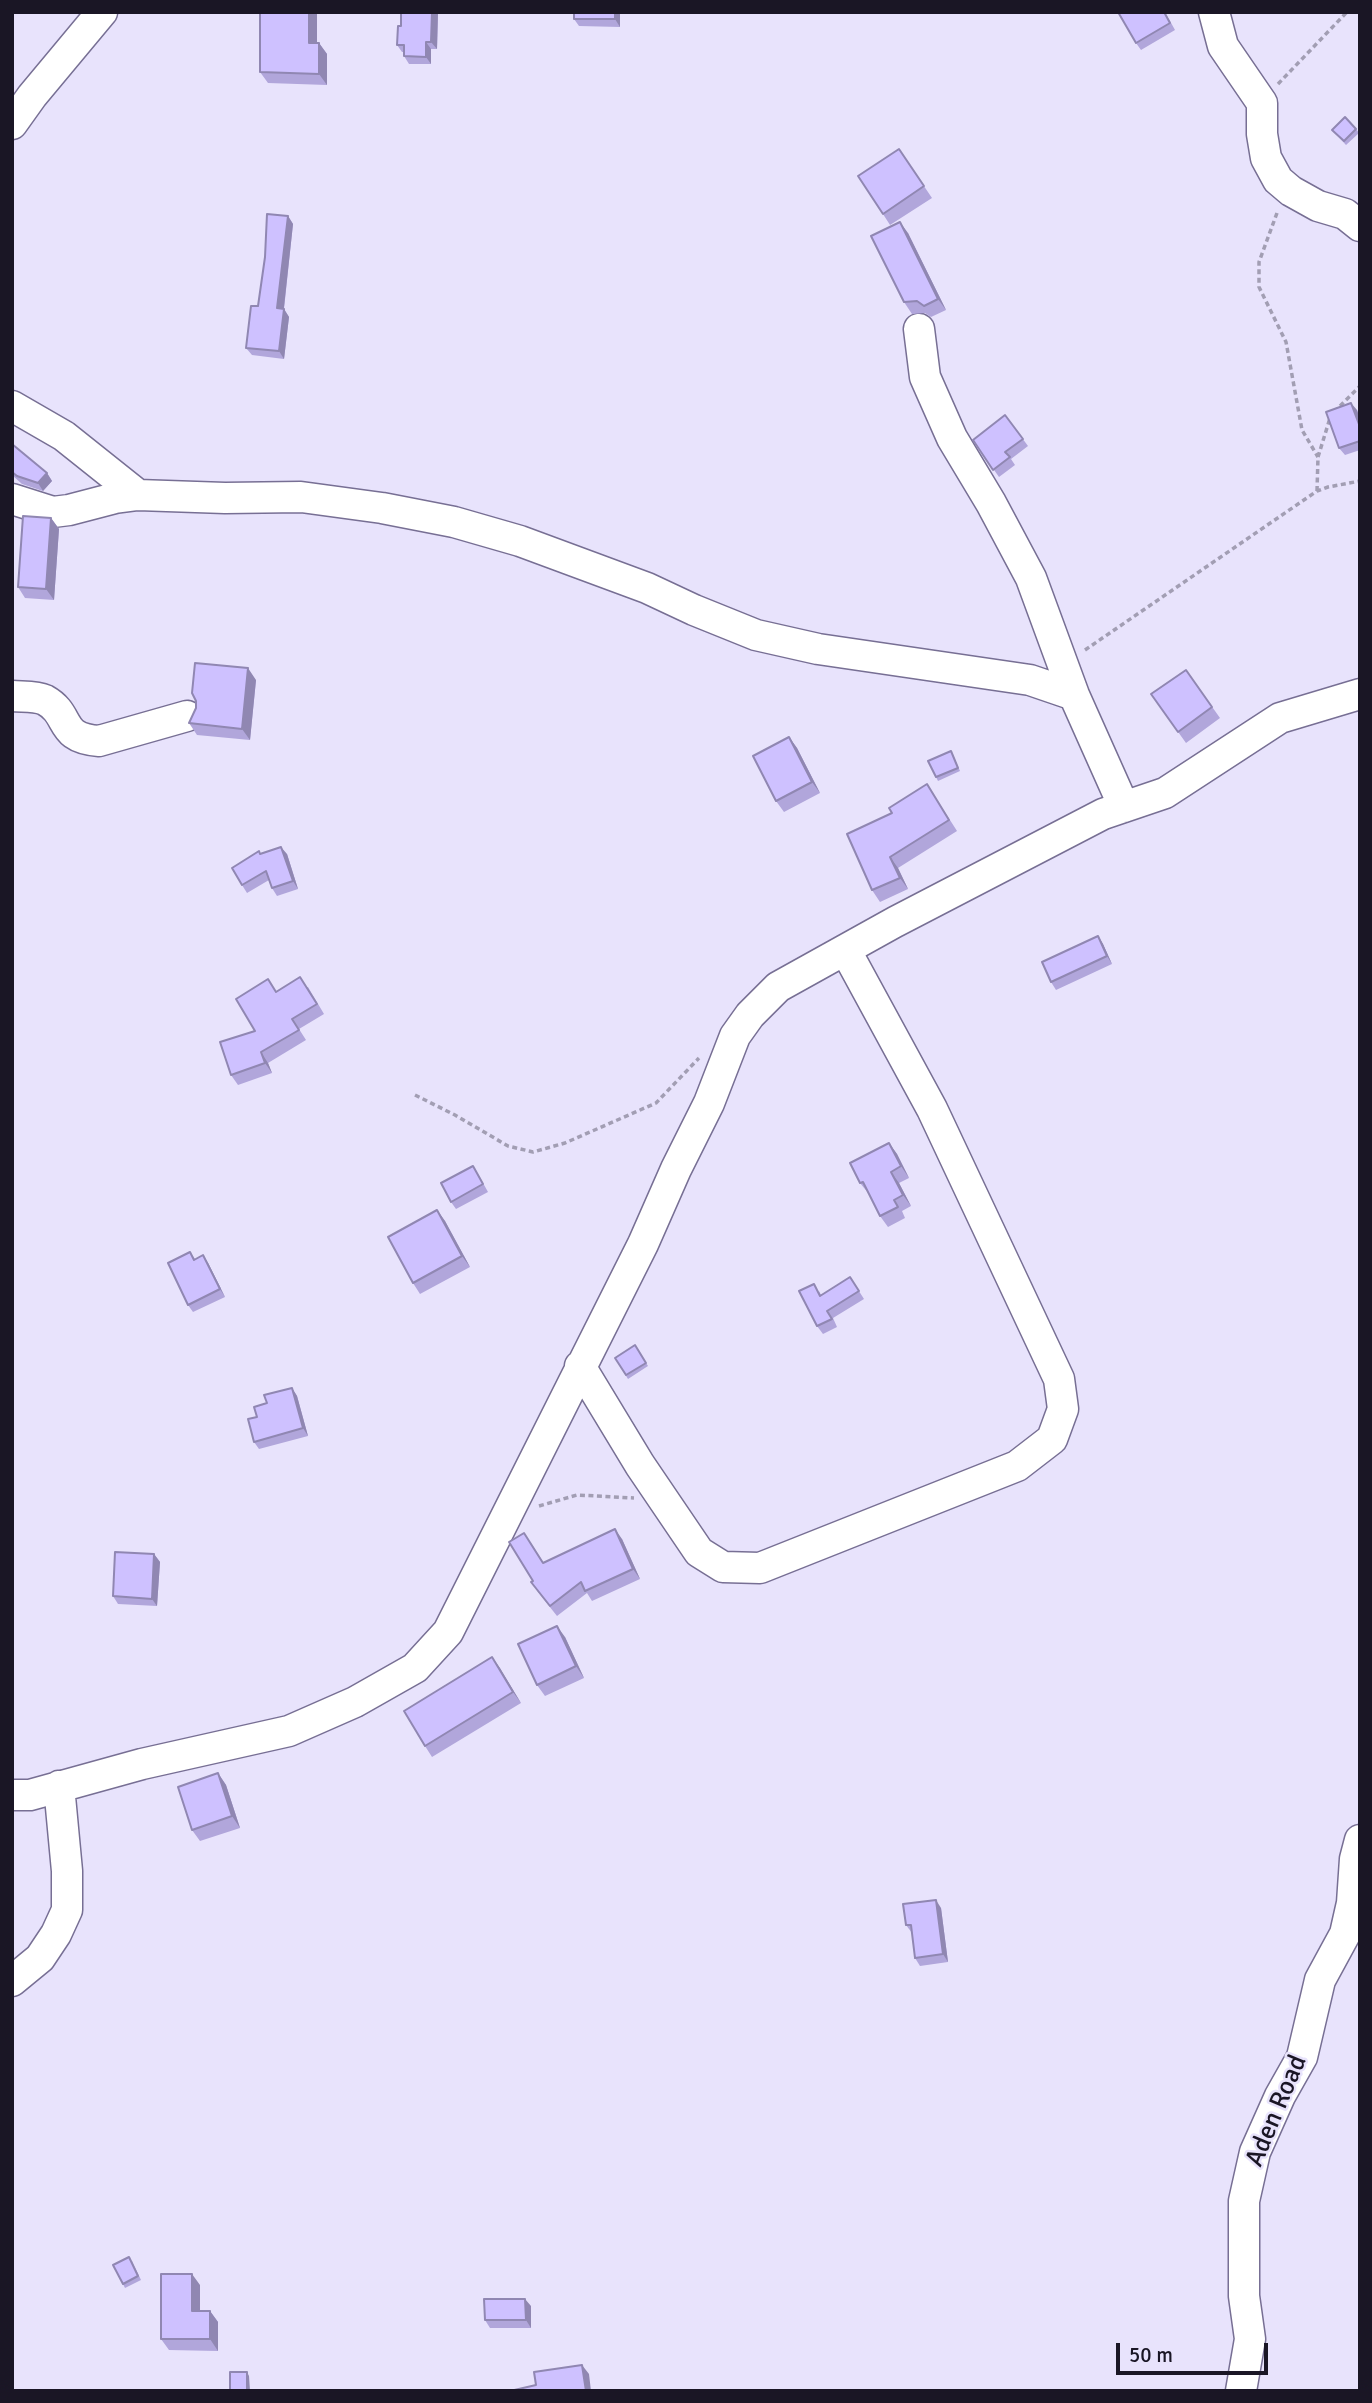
<!DOCTYPE html>
<html>
<head>
<meta charset="utf-8">
<style>
	body { margin:0 }
	#map { position:relative; width:1372px; height:2403px; overflow:hidden; background:#e8e3fc; font-family:Signika,sans-serif }
	canvas { display:block }
	.frame { position:absolute; inset:0; border:14px solid #1a1625; pointer-events:none }
	.scale { position:absolute; left:1116px; top:2343px; width:152px; height:32px; box-sizing:border-box; border:4px solid #1a1625; border-top:0; padding-left:9px; font-size:21px; line-height:24px; white-space:nowrap; color:#1a1625; -webkit-text-stroke:5px #e8e3fc; paint-order:stroke }
</style>
</head>
<body>
<div id="map">
<canvas width="1372" height="2403"></canvas>
<div class="frame"></div>
<div class="scale">50 m</div>
</div>
<script>
const ctx = document.querySelector('canvas').getContext('2d');
ctx.lineJoin = 'round';
function stroke(path, color, width, dash) { ctx.strokeStyle = color; ctx.lineWidth = width; ctx.lineCap = dash ? 'butt' : 'round'; ctx.setLineDash(dash || []); ctx.stroke(path); }
function paint(path, color) { ctx.fillStyle = color; ctx.fill(path, 'evenodd'); }
function label(font, color, halo, rows, align = 'center') {
  ctx.font = font + ' Signika,sans-serif'; ctx.lineWidth = 5; ctx.setLineDash([]); ctx.textBaseline = 'middle'; ctx.strokeStyle = halo; ctx.fillStyle = color; for (const [text, x, y, turn = 0] of rows) {
    ctx.save(); ctx.translate(x, y); ctx.rotate((+turn || 0) * Math.PI / 180); ctx.textAlign = isNaN(turn) ? turn : align; if (halo) ctx.strokeText(text, 0, 0); ctx.fillText(text, 0, 0); ctx.restore();
  }
}
const minor = new Path2D(`
	M1214,12L1223,46L1262,103V134L1266,158L1278,180L1291,191L1318,206L1345,214L1360,226
	M12,124L32,96L102,12
	M919,329L925,377L952,438L991,503L1031,578L1074,695L1124,807
	M12,406L64,436L138,495
	M12,499L53,512L69,510L115,498L138,495L225,498L301,497L382,508L454,522L520,541L647,588L694,610L756,635L818,649L1030,680L1074,695
	M12,696C23,697 36,696 45,700C72,715 57,738 99,741L187,716
	M580,1366L640,1465L699,1552L723,1567L760,1568L1017,1466L1052,1439L1063,1409L1059,1379L932,1109L846,951
	M12,1795H30L142,1764L289,1731L355,1702L415,1668L448,1632L643,1244L676,1169L709,1103L735,1036L750,1015L778,987L895,922L1103,814L1165,793L1280,718L1360,694
	M12,1981L40,1958L56,1934L67,1910V1871L59,1786
	M1241,2391L1250,2339L1244,2296V2201L1255,2152L1280,2096L1302,2057L1320,1980L1345,1934L1352,1903L1355,1859L1360,1840`);
stroke(minor, '#776f94', 33);
stroke(new Path2D(`
	M1278,84L1347,12
	M1277,213L1259,262V287L1286,342L1302,430L1318,457
	M1334,412L1360,386
	M1317,491L1318,457L1330,418
	M1085,650L1317,491L1328,487L1360,481
	M415,1095L455,1115L508,1146L533,1152L565,1143L656,1103L699,1058
	M539,1506L577,1495L634,1498`), '#a29eb3', 3.5, [5, 3.5]);
stroke(minor, '#fff', 30);
paint(new Path2D(`
	M260,12H317V43H319L327,54V85L268,83L260,72Z
	M401,12H438L437,49H431V64H409L404,56V52H402L397,45L401,26Z
	M620,12V27L579,26L574,19Z
	M1165,12L1175,30L1141,50L1136,43Z
	M1356,129L1359,133L1346,145L1332,130Z
	M899,149L932,198L890,225L883,214Z
	M288,216L293,224L284,309L289,317L284,359L252,355L246,348Z
	M908,233L946,310L931,317L925,313L912,314L904,302Z
	M1357,410L1360,419V450L1345,455L1339,448Z
	M1005,415L1028,446L1011,459L1015,465L999,477L973,440Z
	M12,444L47,473L52,481L43,491L22,484L12,475Z
	M51,518L59,529L54,600L25,598L18,587Z
	M1186,670L1220,718L1186,743L1151,694Z
	M256,680L250,740L197,735L189,723Z
	M789,737L797,748L820,793L784,812L776,801Z
	M953,755L960,771L938,781L936,777Z
	M927,784L957,831L898,868L908,889L880,902L872,890L892,813Z
	M287,854L298,889L277,896L272,888L269,880L247,893L242,885Z
	M1098,936L1103,944L1112,964L1056,990L1051,982Z
	M308,987L324,1014L299,1029L306,1040L268,1063L272,1073L238,1085L231,1075L277,991Z
	M889,1143L897,1154L909,1178L899,1183L911,1206L902,1211L905,1218L888,1227L880,1216L869,1194L860,1183Z
	M478,1174L488,1192L456,1209L451,1202Z
	M437,1210L445,1221L470,1267L420,1294L413,1283Z
	M190,1252L195,1259L208,1263L225,1297L193,1312L188,1305Z
	M850,1277L864,1299L833,1318L837,1327L823,1334L817,1326L819,1291L821,1295Z
	M635,1345L648,1366L628,1379L615,1358Z
	M292,1388L297,1396L308,1436L259,1449L254,1442L257,1417L267,1403Z
	M622,1539L640,1579L592,1601L587,1593L557,1616L538,1592L533,1581L531,1543L543,1562Z
	M154,1554L160,1562L157,1606L118,1604L113,1596Z
	M565,1637L584,1678L545,1696L537,1685Z
	M492,1657L521,1703L432,1757L425,1746Z
	M218,1773L226,1785L240,1828L200,1841L192,1830Z
	M941,1908L948,1962L920,1966L915,1958L912,1933L906,1925Z
	M132,2261L141,2280L125,2288L123,2284Z
	M200,2285V2311H210L218,2322V2351L169,2350L161,2339Z
	M531,2306V2328H490L485,2320Z`), '#b1a6db');
paint(new Path2D(`
	M309,12H317V54L309,43Z
	M432,12H438L437,49L431,42Z
	M615,12H620V27L615,19Z
	M426,42L431,49V64L426,57Z
	M319,43L327,54V85L319,74Z
	M288,216L293,224L283,316L277,308Z
	M900,222L908,233L946,310L938,299Z
	M284,309L289,317L284,359L279,351Z
	M1351,403L1357,410L1360,419V427Z
	M47,473L52,481L43,491L38,483Z
	M51,518L59,529L54,600L46,589Z
	M248,668L256,680L250,740L242,729Z
	M789,737L797,748L820,793L812,782Z
	M281,847L287,854L298,889L293,881Z
	M890,857L898,868L908,889L900,878Z
	M1098,936L1103,944L1112,964L1107,956Z
	M261,1052L268,1063L272,1073L265,1063Z
	M889,1143L897,1154L909,1178L901,1166Z
	M891,1172L899,1183L911,1206L903,1195Z
	M437,1210L445,1221L470,1267L462,1256Z
	M203,1255L208,1263L225,1297L220,1289Z
	M292,1388L297,1396L308,1436L303,1428Z
	M615,1529L622,1539L640,1579L633,1569Z
	M154,1554L160,1562L157,1606L152,1599Z
	M557,1626L565,1637L584,1678L576,1666Z
	M492,1657L500,1668L521,1703L513,1692Z
	M218,1773L226,1785L240,1828L232,1816Z
	M936,1900L941,1908L948,1962L943,1954Z
	M192,2274L200,2285V2322L192,2311Z
	M525,2299L531,2306V2328L526,2320Z
	M210,2311L218,2322V2351L210,2339Z
	M582,2365L589,2374L591,2391H586Z
	M247,2372L249,2376L250,2391H247Z`), '#9087b2');
const building = new Path2D(`
	M260,12H309V43H319V74L260,72Z
	M401,12H432L431,42H426V57L404,56V45H397L398,26H401Z
	M574,12H615V19H574Z
	M1118,12H1164L1170,23L1136,43Z
	M1345,117L1356,129L1344,141L1332,130Z
	M899,149L924,186L883,214L858,176Z
	M267,214L288,216L277,308L284,309L279,351L246,348L251,306H258L265,257Z
	M900,222L938,299L924,306L917,301L904,302L871,236Z
	M1351,403L1360,427V441L1339,448L1326,412Z
	M1005,415L1023,439L1005,452L1010,457L993,470L973,440Z
	M12,444L47,473L38,483L17,476L12,472Z
	M23,516L51,518L46,589L18,587Z
	M195,663L248,668L242,729L189,723L196,708V701L192,693Z
	M1186,670L1212,707L1178,732L1151,694Z
	M789,737L812,782L776,801L753,756Z
	M951,751L958,768L936,777L928,761Z
	M927,784L949,820L890,857L900,878L872,890L847,834L892,813L889,808Z
	M281,847L293,881L272,888L266,871L242,885L232,868L259,851L260,854Z
	M1098,936L1107,956L1051,982L1042,962Z
	M300,977L317,1004L292,1019L299,1030L261,1052L265,1063L231,1075L220,1042L255,1031L236,999L268,979L276,992Z
	M889,1143L901,1166L891,1172L903,1195L894,1200L898,1207L880,1216L863,1182L860,1183L850,1163Z
	M473,1166L483,1184L451,1202L441,1183Z
	M437,1210L462,1256L413,1283L388,1237Z
	M190,1252L194,1260L203,1255L220,1289L188,1305L168,1263Z
	M850,1277L859,1291L827,1311L832,1319L817,1326L799,1291L814,1284L820,1296Z
	M635,1345L646,1363L626,1375L615,1358Z
	M292,1388L303,1428L254,1442L248,1419L257,1417L254,1407L267,1403L264,1395Z
	M615,1529L633,1569L585,1591L581,1582L550,1606L531,1582L533,1581L509,1542L524,1533L543,1563Z
	M115,1552L154,1554L152,1599L113,1596Z
	M557,1626L576,1666L537,1685L518,1644Z
	M492,1657L513,1692L425,1746L404,1711Z
	M218,1773L232,1816L192,1830L178,1787Z
	M936,1900L943,1954L915,1958L911,1925H906L903,1904Z
	M129,2257L138,2276L123,2284L113,2265Z
	M161,2274H192V2311H210V2339H161Z
	M484,2299H525L526,2320H485Z
	M582,2365L586,2391H510L536,2385L534,2372Z
	M230,2372H247V2391H230Z`);
paint(building, '#cec1ff');
stroke(building, '#9087b2', 2);
label('26px', '#1a1625', '#e8e3fc', [
	["Aden Road",1277,2111,-67]
]);
</script>
</body>
</html>
